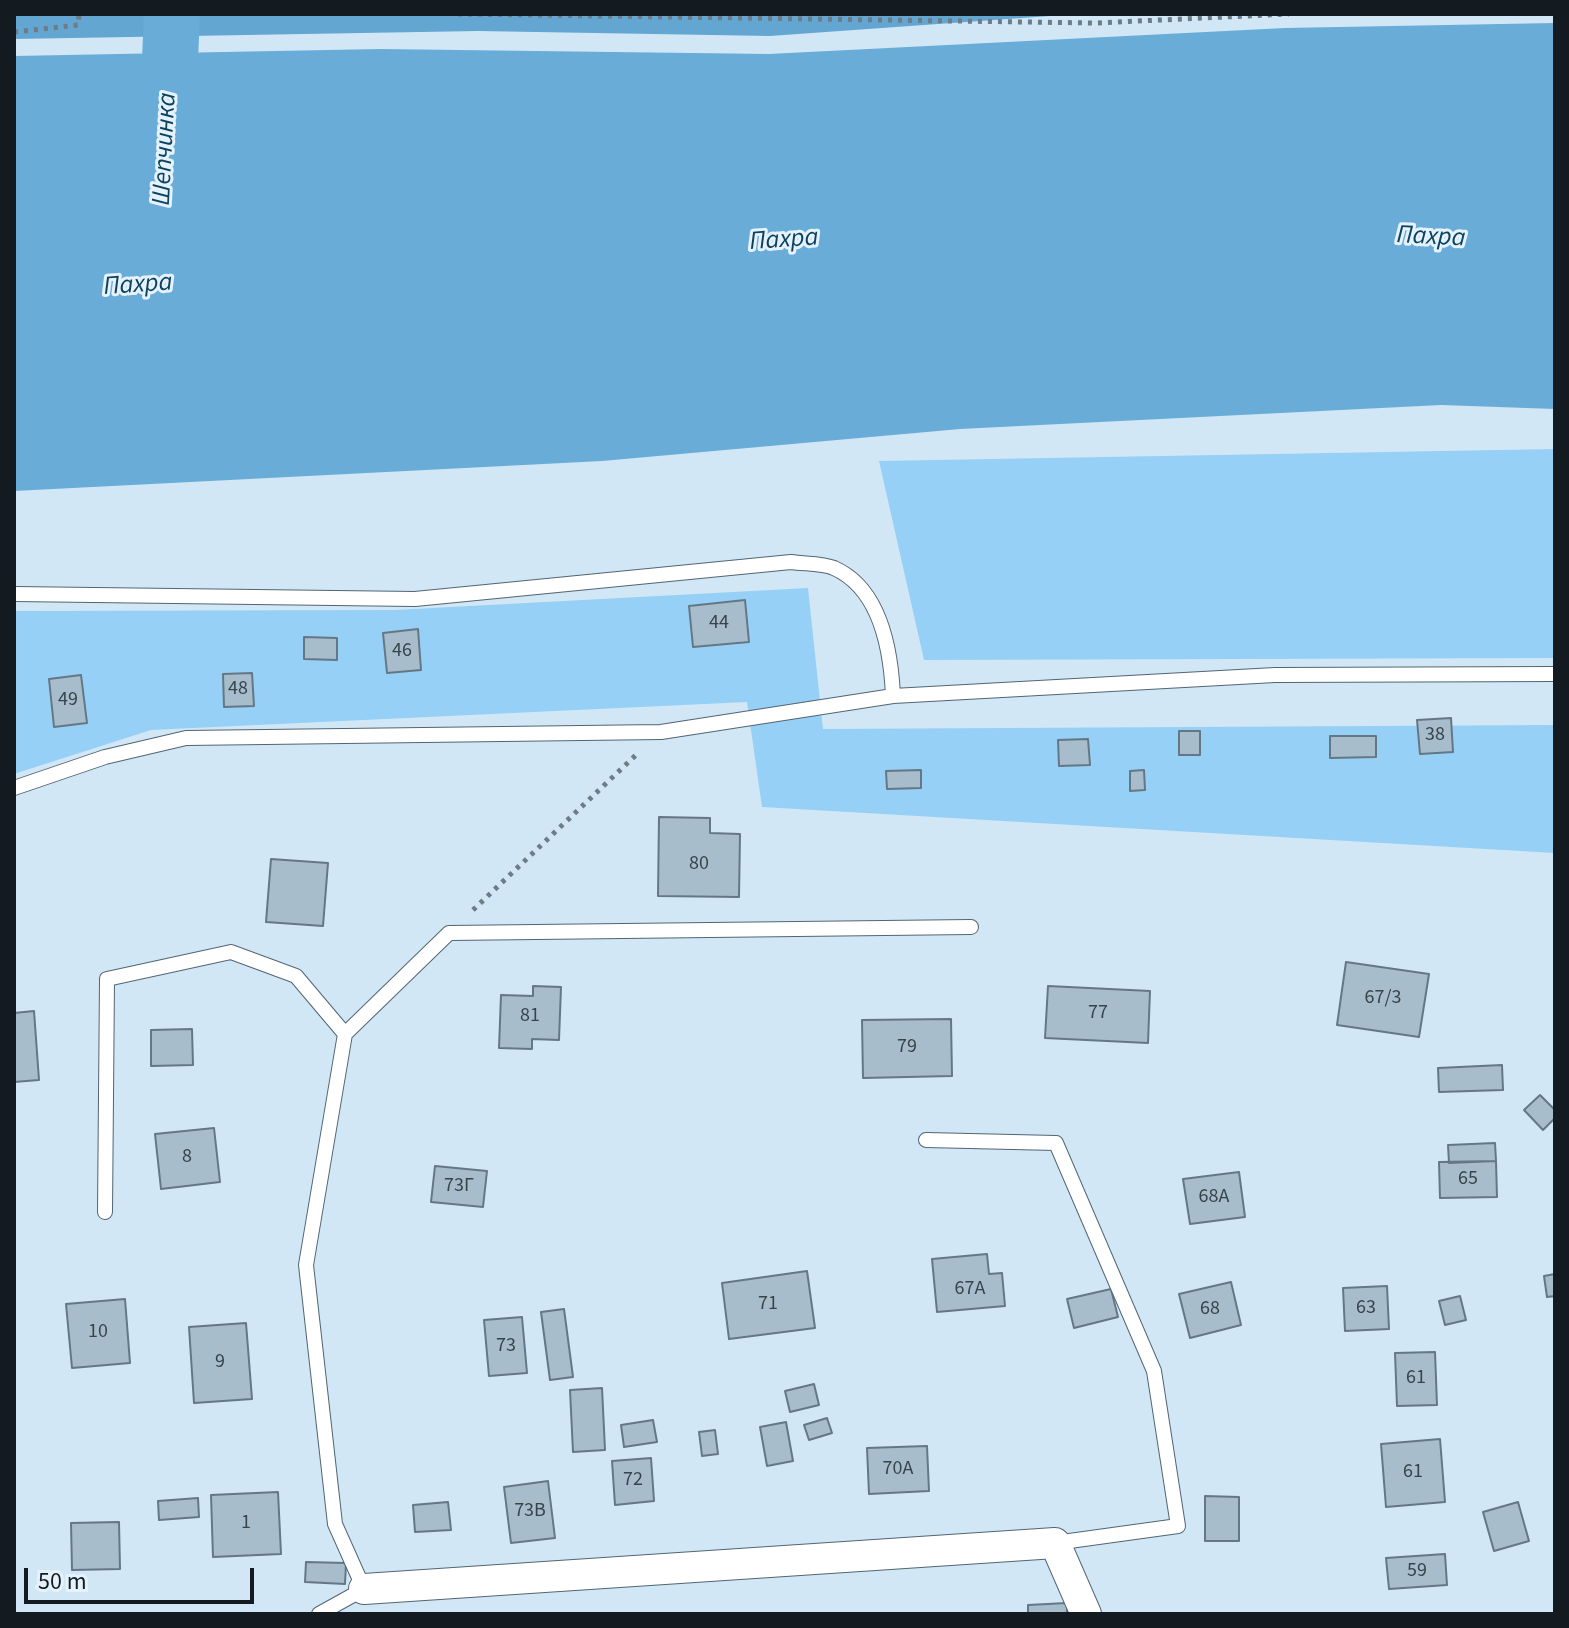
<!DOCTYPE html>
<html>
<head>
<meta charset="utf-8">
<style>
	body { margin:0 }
	#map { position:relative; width:1569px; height:1628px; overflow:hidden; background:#d1e7f6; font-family:"Source Sans 3",sans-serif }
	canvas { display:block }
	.frame { position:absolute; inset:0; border:16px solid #131b21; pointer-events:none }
	.scale { position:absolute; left:24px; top:1568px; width:230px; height:36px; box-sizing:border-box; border:4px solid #131b21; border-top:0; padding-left:10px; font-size:24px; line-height:28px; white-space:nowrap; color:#131b21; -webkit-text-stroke:6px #e5f2fc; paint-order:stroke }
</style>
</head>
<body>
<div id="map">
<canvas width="1569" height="1628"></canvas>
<div class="frame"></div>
<div class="scale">50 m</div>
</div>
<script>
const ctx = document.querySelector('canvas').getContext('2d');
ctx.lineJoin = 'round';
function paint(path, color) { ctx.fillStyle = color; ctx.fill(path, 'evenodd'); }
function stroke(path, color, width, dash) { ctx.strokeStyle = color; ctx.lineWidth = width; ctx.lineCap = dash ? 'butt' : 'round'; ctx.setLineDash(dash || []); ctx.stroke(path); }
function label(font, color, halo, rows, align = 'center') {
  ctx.font = font + ' "Source Sans 3",sans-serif'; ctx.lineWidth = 6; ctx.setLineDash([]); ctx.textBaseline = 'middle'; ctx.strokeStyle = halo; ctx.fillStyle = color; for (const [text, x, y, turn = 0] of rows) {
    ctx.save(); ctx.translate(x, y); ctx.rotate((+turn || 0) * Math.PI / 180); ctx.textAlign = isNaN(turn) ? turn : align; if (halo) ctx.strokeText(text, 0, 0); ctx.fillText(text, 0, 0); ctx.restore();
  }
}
paint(new Path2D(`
	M1555,449V658L924,660L879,461Z
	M808,588L823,729L1555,725V853L762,807L747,702L151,730L14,774V611L395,610Z`), '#97d0f6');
paint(new Path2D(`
	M14,14H1078L770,36L478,31L14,39Z`), '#63a6d1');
paint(new Path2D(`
	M1555,23V409L1441,405L960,429L602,461L14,491V56L380,49L769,54L1285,28Z`), '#69acd8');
stroke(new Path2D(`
	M167,128L172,14`), '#69acd8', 56);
const building = new Path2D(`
	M745,600L749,642L693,647L689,606Z
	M418,629L421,670L387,673L383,633Z
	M304,637L337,638V660L304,659Z
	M252,673L254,706L224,707L223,674Z
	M81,675L87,723L54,727L49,679Z
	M1451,718L1453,752L1420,754L1417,720Z
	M1179,731H1200V755H1179Z
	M1330,736H1376V757L1330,758Z
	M1088,739L1090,765L1059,766L1058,740Z
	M921,770V788L887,789L886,771Z
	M1144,770L1145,790L1130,791V771Z
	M659,817L710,818V833L740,834L739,897L658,896Z
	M271,859L328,863L323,926L266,922Z
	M1346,962L1429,974L1419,1037L1337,1025Z
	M533,986L561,987L559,1040L532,1039V1049L499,1048L501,995L533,996Z
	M1048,986L1150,991L1148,1043L1045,1038Z
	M34,1011L39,1080L14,1082V1013Z
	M951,1019L952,1076L863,1078L862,1020Z
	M192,1029L193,1065L151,1066V1030Z
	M1502,1065L1503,1090L1439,1092L1438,1068Z
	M1540,1095L1555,1110V1118L1543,1130L1524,1110Z
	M214,1128L220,1182L161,1189L155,1134Z
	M1495,1143L1496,1161L1449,1163L1448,1145Z
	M1496,1161L1497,1197L1440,1198L1439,1162Z
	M435,1166L487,1171L483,1207L431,1202Z
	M1239,1172L1245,1217L1190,1224L1183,1179Z
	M987,1254L989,1274L1002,1273L1005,1306L937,1312L932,1259Z
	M807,1271L815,1328L729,1339L722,1283Z
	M1555,1274V1296L1547,1297L1544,1276Z
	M1231,1282L1241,1325L1190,1338L1179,1294Z
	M1387,1286L1389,1329L1345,1331L1343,1288Z
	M1111,1289L1118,1317L1074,1328L1067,1299Z
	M1460,1296L1466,1320L1445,1325L1439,1301Z
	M125,1299L130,1363L72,1368L66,1304Z
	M564,1309L573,1377L550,1380L541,1312Z
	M522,1317L527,1373L489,1376L484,1320Z
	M246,1323L252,1399L194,1403L189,1327Z
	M1435,1352L1437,1405L1397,1406L1395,1353Z
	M814,1384L819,1405L790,1412L785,1391Z
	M602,1388L605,1450L573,1452L570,1390Z
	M827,1418L832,1433L809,1440L804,1425Z
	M653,1420L657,1442L624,1447L621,1425Z
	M786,1422L793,1461L767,1466L760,1427Z
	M715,1430L718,1454L702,1456L699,1432Z
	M1440,1439L1445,1502L1386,1507L1381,1444Z
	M927,1446L929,1491L869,1494L867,1448Z
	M651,1458L654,1501L615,1505L612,1461Z
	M548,1481L555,1538L511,1543L504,1487Z
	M278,1492L281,1554L213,1557L211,1495Z
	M1205,1496L1239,1497V1541H1205Z
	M198,1498L199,1517L159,1520L158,1501Z
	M448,1502L451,1530L415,1532L413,1505Z
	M1518,1502L1529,1541L1494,1551L1483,1512Z
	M119,1522L120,1569L72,1570L71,1523Z
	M1445,1554L1447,1585L1389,1589L1386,1558Z
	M306,1562L346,1563L345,1584L305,1582Z
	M1067,1603V1614H1028V1605Z`);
paint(building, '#a8bdcc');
stroke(building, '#647785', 2);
const lane = new Path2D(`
	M14,594L415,599L791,562C804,564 822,563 834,568C881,589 891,651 893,696L1275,675L1555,674
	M14,788L105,757L186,738L661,732L893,696
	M345,1034L449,933L971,927
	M926,1140L1056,1143L1154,1371L1178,1526L1055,1543
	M105,1212L107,979L231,952L296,976L345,1034L306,1265L335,1524L364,1589L319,1614`);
const street = new Path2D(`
	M364,1589L1055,1543L1086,1614`);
stroke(lane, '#526572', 16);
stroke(street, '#526572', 32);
stroke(new Path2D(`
	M458,14L1096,23L1289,14
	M14,32L78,25L79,14
	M473,910L637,754`), '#6d7c86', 5, [4, 6]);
stroke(lane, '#fff', 14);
stroke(street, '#fff', 30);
label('20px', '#38444c', null, [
	["44",719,624],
	["46",402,652],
	["48",238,690],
	["49",68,701],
	["38",1435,736],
	["80",699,865],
	["67/3",1383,999],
	["77",1098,1014],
	["81",530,1017],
	["79",907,1048],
	["8",187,1158],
	["65",1468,1180],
	["73Г",459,1187],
	["68А",1214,1198],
	["67А",970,1290],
	["71",768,1305],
	["63",1366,1309],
	["68",1210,1310],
	["10",98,1333],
	["73",506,1347],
	["9",220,1363],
	["61",1416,1379],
	["70А",898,1470],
	["61",1413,1473],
	["72",633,1481],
	["73В",530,1512],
	["1",246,1524],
	["59",1417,1572]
]);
label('italic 26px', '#0b4260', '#e5f2fc', [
	["Шепчинка",166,149,-87],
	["Пахра",1431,238,3],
	["Пахра",784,241,-4],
	["Пахра",138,286,-4]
]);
</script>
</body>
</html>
